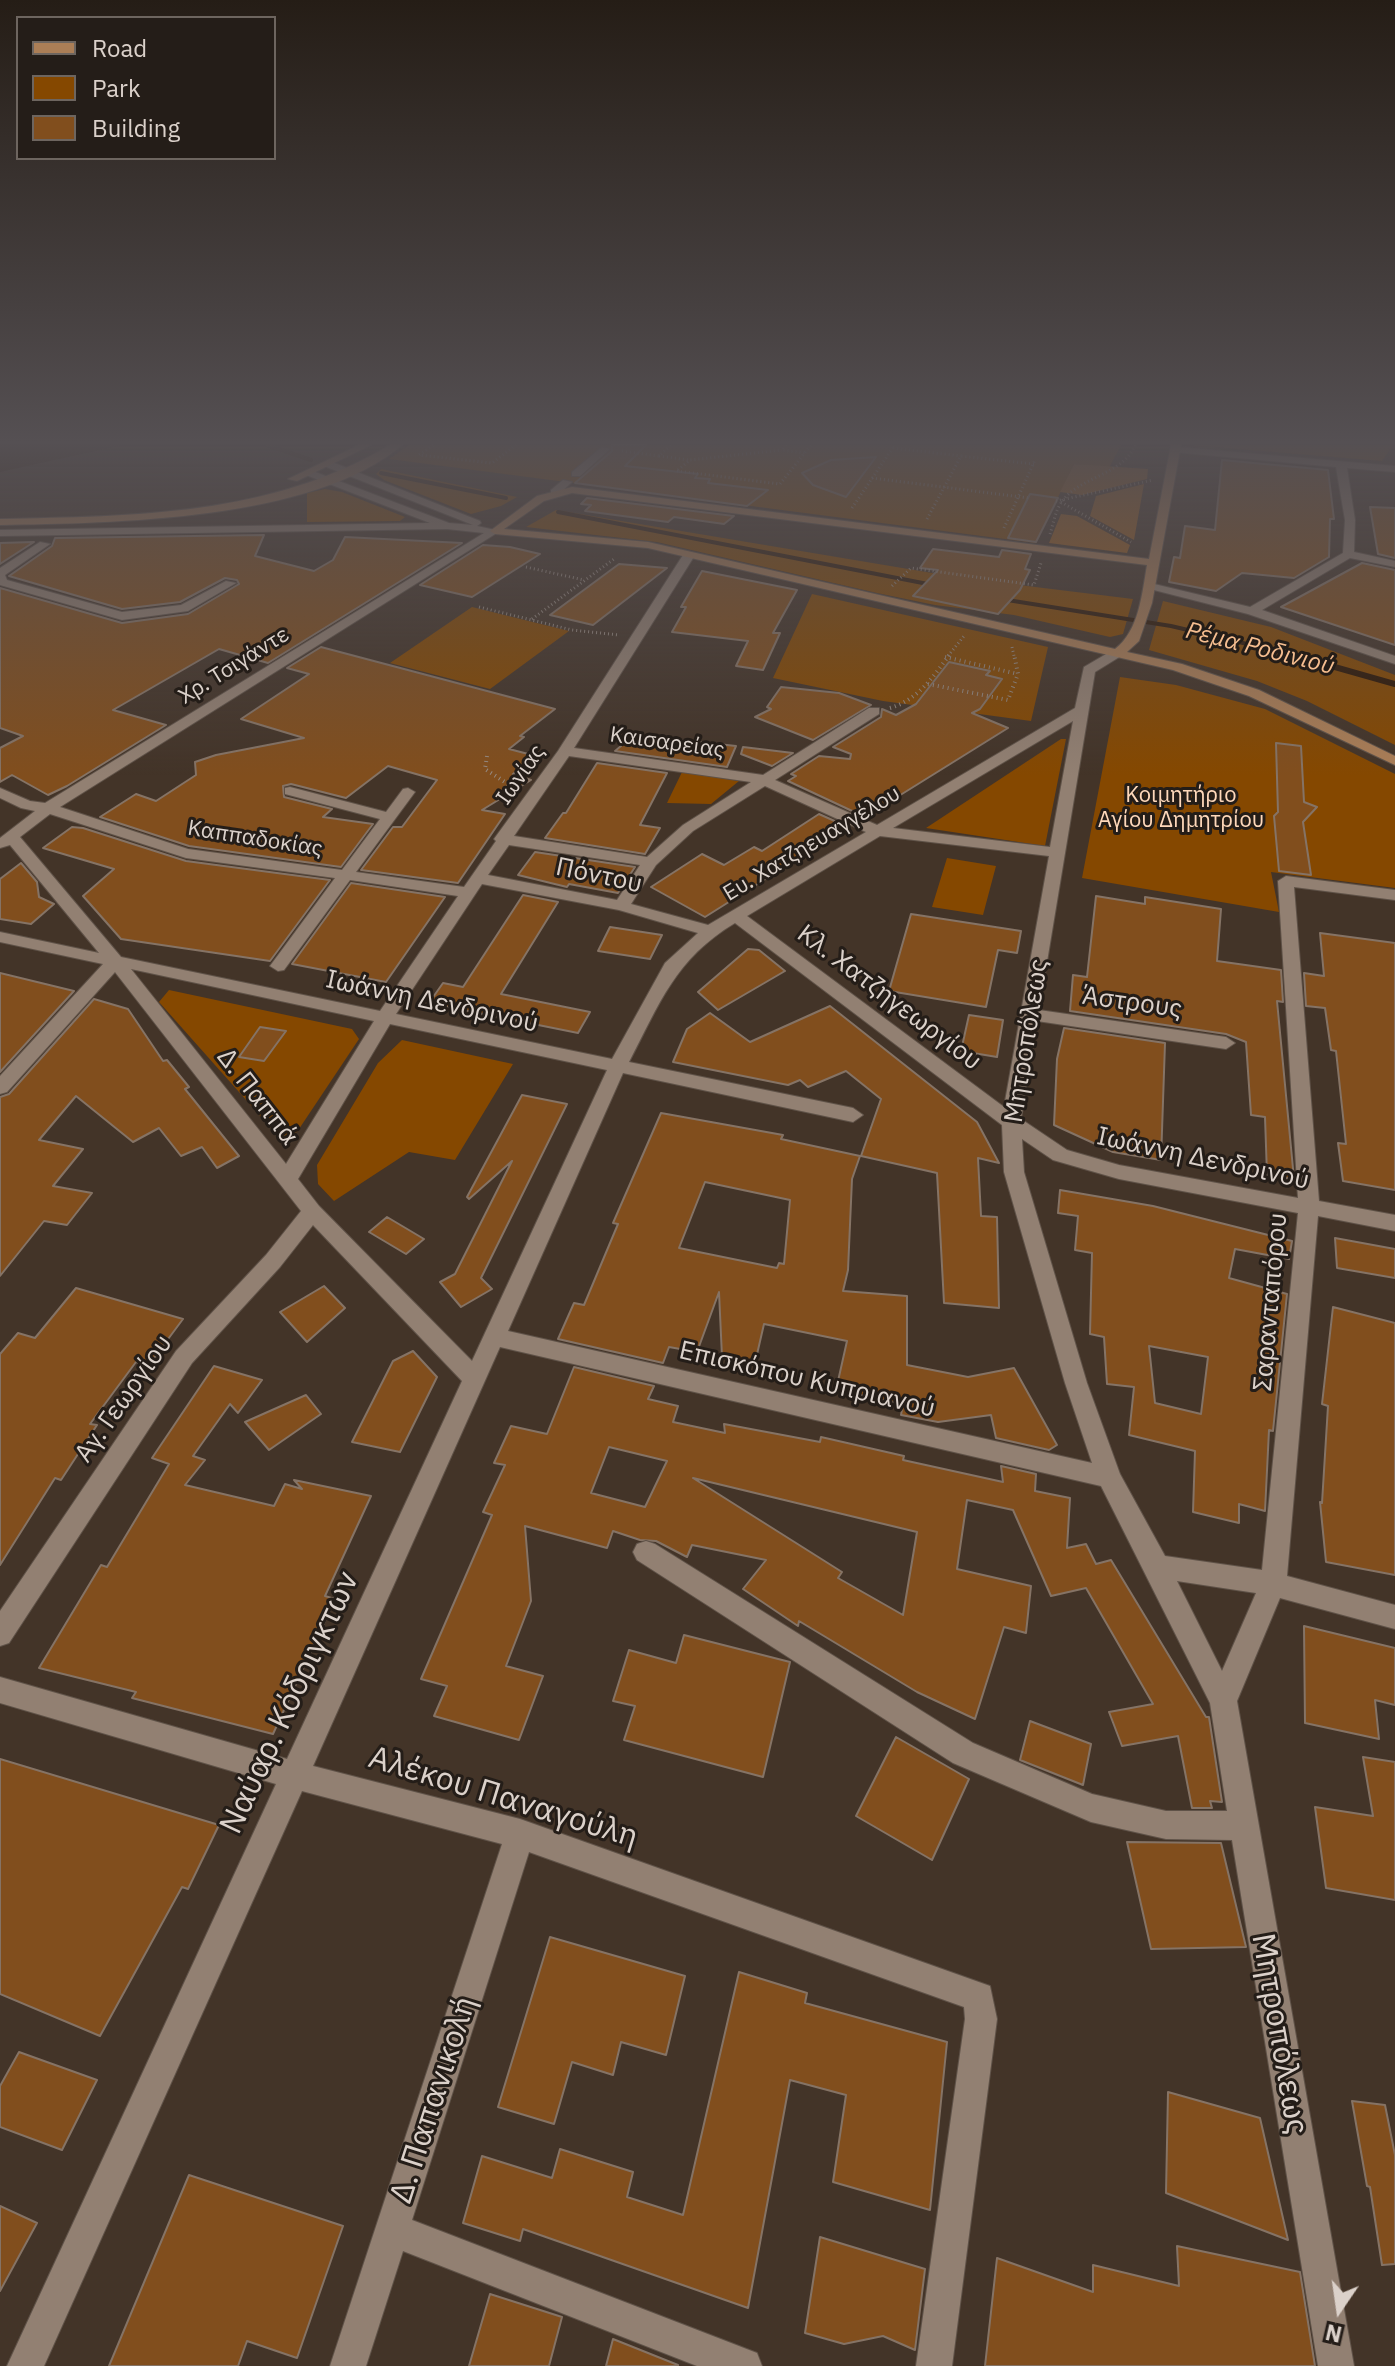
<!DOCTYPE html>
<html>
<head>
<meta charset="utf-8">
<style>
	body { margin:0 }
	#map { position:relative; width:1395px; height:2366px; overflow:hidden; background:#433428; font-family:"IBM Plex Sans",sans-serif }
	canvas { display:block }
	.legend { position:absolute; left:16px; top:16px; width:260px; height:144px; box-sizing:border-box; background:#241d18; border:2px solid #6d655f; margin:0; padding:10px 14px; list-style:none; font-size:24px; color:#dbd1ca }
	.legend li { display:flex; align-items:center; gap:16px; height:40px }
	.legend b { width:40px; border:2px solid #6d655f }
	.north { position:absolute; left:1299px; top:2270px; width:80px; height:80px; -webkit-text-stroke:6px #241d18; paint-order:stroke; rotate:193deg; font-size:22px; font-weight:700; line-height:32px; text-align:center; color:#dbd1ca }
	.north::after { content:''; display:block; margin:auto; width:28px; height:36px; background:#dbd1ca; clip-path:polygon(50% 0,100% 100%,50% 72%,0 100%) }
</style>
</head>
<body>
<div id="map">
<canvas width="1395" height="2366"></canvas>
<ul class="legend">
<li><b style="height:10px;background:#ab7e56"></b>Road</li>
<li><b style="height:22px;background:#854800"></b>Park</li>
<li><b style="height:22px;background:#814e1d"></b>Building</li>
</ul>
<div class="north">N</div>
</div>
<script>
const ctx = document.querySelector('canvas').getContext('2d');
ctx.lineJoin = 'round';
function paint(path, color) { ctx.fillStyle = color; ctx.fill(path, 'evenodd'); }
function stroke(path, color, width, dash) { ctx.strokeStyle = color; ctx.lineWidth = width; ctx.lineCap = dash ? 'butt' : 'round'; ctx.setLineDash(dash || []); ctx.stroke(path); }
function label(font, color, halo, rows, align = 'center') {
  ctx.font = font + ' "IBM Plex Sans",sans-serif'; ctx.lineWidth = 6; ctx.setLineDash([]); ctx.textBaseline = 'middle'; ctx.strokeStyle = halo; ctx.fillStyle = color; for (const [text, x, y, turn = 0] of rows) {
    ctx.save(); ctx.translate(x, y); ctx.rotate((+turn || 0) * Math.PI / 180); ctx.textAlign = isNaN(turn) ? turn : align; if (halo) ctx.strokeText(text, 0, 0); ctx.fillText(text, 0, 0); ctx.restore();
  }
}
paint(new Path2D(`
	M409,445H1121L1109,468L1074,464L1036,543L389,459Z
	M1190,445H1393L1382,461Z
	M381,469L517,497L501,506L471,514L384,480L376,474Z
	M325,489L342,492L405,517L400,521L307,522V493Z
	M556,510L962,578L1133,599L1123,634L1110,637L1014,615L935,605L877,593L657,542L526,527Z
	M812,594L1048,647L1031,721L883,701L773,678Z
	M1163,601L1271,627L1395,675V745L1307,701L1257,681L1149,650Z
	M472,607L569,631L490,689L390,663Z
	M1120,677L1176,685L1265,709L1395,774V888L1271,872L1279,912L1082,878Z
	M1061,739H1066L1045,846L926,828Z
	M682,772L739,781L711,804L667,803Z
	M947,858L996,866L983,915L932,907Z
	M169,990L352,1029L359,1039L297,1132L279,1137L159,1002Z
	M402,1040L513,1064L455,1160L409,1152L334,1201L318,1184L317,1165L378,1063Z`), '#854800');
paint(new Path2D(`
	M1074,464L1148,469L1147,479L1082,495L1060,492Z
	M1144,484L1134,540L1090,516L1096,496Z
	M1061,514L1077,516L1130,545L1127,553L1049,543Z`), '#9f5c17');
paint(new Path2D(`
	M0,445H122L0,472Z`), '#2b1503');
stroke(new Path2D(`
	M267,445L311,460
	M381,473L506,498
	M558,512L933,585
	M1001,599L1171,626L1298,656`), '#2b1503', 4);
stroke(new Path2D(`
	M1289,654L1395,684`), '#2b1503', 6);
const building = new Path2D(`
	M612,445H646L625,466L698,474L695,478L710,479L708,483L768,490L747,506L575,483L612,451Z
	M876,457L846,497L813,485L802,473L831,460Z
	M1222,460L1328,470L1334,519H1330L1329,557L1294,578L1242,573L1216,591L1169,582L1174,557L1180,558L1185,526L1215,530Z
	M1030,494L1058,498L1036,542L1008,538Z
	M587,498L734,516L724,524L674,517L668,522L585,511L591,505L581,504Z
	M1370,507L1395,508V558L1378,554Z
	M264,535L255,556L314,571L333,560L345,537L462,543L268,663L219,649L113,710L166,725L67,786L48,795L12,775L0,782V748L23,736L0,728V588L122,623L188,614L239,584L237,580L225,578L180,602L122,609L9,576L52,546L55,538Z
	M34,542L0,564V543Z
	M483,545L510,547L540,554L472,597L420,585Z
	M933,549L999,557L1002,550L1031,554L1025,569L1030,570L1020,590L998,614L913,596L938,570L920,568Z
	M1362,563L1395,570V645L1281,607Z
	M619,564L667,568L593,625L550,615Z
	M702,571L797,590L773,633H780L763,670L736,666L748,641L672,632L686,607H681Z
	M321,647L555,709L520,736L524,737L509,749L536,756L513,774L531,780L482,810L505,814L458,883L361,870L393,827H402L437,780L388,766L346,798L291,784L283,786L284,797L332,809L323,817L373,824L341,867L189,846L100,817L136,794L156,801L196,775L195,762L216,755L304,738L241,719L309,674L287,668Z
	M949,662L990,671L986,675L1002,679L980,709L972,713L1008,728L865,817L788,781L796,776L791,774L819,756L850,759L851,754L833,747L881,717L882,709L896,715L916,704Z
	M781,687L839,693L871,705L813,740L755,717L771,709L767,707Z
	M681,740L736,746L727,767L615,751L627,741L677,747Z
	M1276,743L1301,746L1304,802L1317,807L1303,822L1311,875L1279,871L1274,816L1278,812Z
	M743,747L793,753L772,766L741,754Z
	M597,763L667,773L640,825L660,828L645,854L545,838L563,813H566Z
	M819,814L848,827L705,917L651,887L702,854L724,865L754,847L762,851Z
	M72,827L83,828L186,861L330,880L270,961L121,939L83,896L114,869L43,848Z
	M535,852L635,867L618,893L569,884L567,887L518,875Z
	M21,863L37,882L39,897L54,904L31,924L0,919V879Z
	M351,883L445,897L386,982L292,964Z
	M523,895L558,902L501,994L590,1012L578,1033L429,1003L443,983L463,987Z
	M1096,896L1145,904V897L1221,909L1217,961L1281,970L1283,1002L1277,1001L1294,1179L1267,1175L1265,1117L1251,1115L1246,1042L1226,1034L1070,1011L1073,975L1087,977Z
	M911,914L1021,931L1017,953L998,950L986,1007L889,991Z
	M610,927L662,935L650,959L598,951Z
	M1320,933L1395,943V1190L1343,1181L1338,1143L1346,1144L1336,1051L1331,1050L1325,1008L1306,1006L1304,973L1324,976Z
	M748,949L759,950L785,971L718,1010L698,992Z
	M0,973L74,991L0,1072Z
	M94,999L128,1009L163,1061L167,1060L189,1087L185,1089L239,1156L217,1168L202,1147L181,1156L159,1128L133,1142L76,1096L39,1140L83,1149L53,1186L92,1193L67,1225L44,1221L0,1276V1097L9,1094Z
	M830,1006L977,1122L999,1163L978,1158L981,1216L997,1217L999,1308L944,1303L937,1173L861,1156L881,1099L846,1071L808,1087L800,1080L788,1085L673,1062L687,1029L710,1013L750,1042Z
	M969,1015L1003,1020L997,1057L961,1051Z
	M260,1027L286,1031L264,1061L239,1057Z
	M1064,1028L1165,1043L1161,1160L1113,1152L1054,1125L1057,1059Z
	M522,1095L567,1104L481,1278L492,1289L461,1307L440,1282L455,1274L512,1161L469,1199L467,1197Z
	M661,1113L783,1135L781,1139L860,1156L852,1179L848,1270L843,1291L907,1296V1365L968,1377L1014,1368L1057,1445L1049,1450L996,1438L991,1415L938,1422L901,1415L903,1404L836,1390L847,1341L764,1324L755,1363L722,1357L719,1292L697,1352L669,1347L663,1363L558,1339L574,1303L584,1305L618,1224L613,1223ZM705,1182L790,1200L784,1264L779,1263L777,1268L679,1248Z
	M1060,1190L1153,1206L1292,1241L1289,1259L1235,1249L1229,1278L1287,1294L1273,1431L1269,1430L1265,1511L1239,1504V1523L1193,1512L1195,1451L1129,1435L1134,1387L1107,1384L1104,1337L1090,1334L1092,1253L1075,1250L1078,1216L1058,1213ZM1149,1346L1208,1357L1201,1414L1155,1403Z
	M387,1217L424,1239L406,1254L369,1232Z
	M1335,1238L1395,1249V1278L1337,1268Z
	M324,1286L345,1308L307,1342L280,1312Z
	M76,1288L183,1319L148,1366L136,1362L90,1424L97,1425L61,1480L55,1478L0,1565V1354L18,1333L35,1338Z
	M1333,1307L1395,1323V1575L1326,1562L1320,1502L1322,1503L1328,1406L1322,1404Z
	M413,1351L437,1377L400,1452L352,1442L393,1361Z
	M214,1366L262,1380L238,1413L230,1404L193,1456L205,1460L185,1485L274,1506L285,1484L302,1489L294,1480L371,1496L325,1596L335,1599L273,1734L132,1698L136,1692L39,1668L101,1565L107,1567L169,1464L152,1458Z
	M574,1367L654,1386L648,1399L678,1406L673,1422L725,1433L724,1424L820,1442L821,1437L904,1456L903,1460L1003,1482L1001,1466L1036,1474L1035,1491L1070,1498L1067,1548L1086,1544L1096,1564L1111,1560L1206,1717H1209L1222,1802L1210,1801L1212,1808H1192L1178,1736L1122,1746L1109,1712L1153,1704L1086,1588L1051,1596L1013,1510L967,1500L957,1569L1031,1586L1026,1633L1004,1627L975,1719L917,1692L799,1621L798,1626L743,1589L766,1560L692,1545L687,1557L656,1541L640,1540L613,1531L607,1548L525,1526L531,1601L506,1666L543,1676L519,1740L434,1716L447,1686L421,1679L492,1515L483,1512L505,1465L494,1463L511,1426L547,1434ZM609,1447L667,1461L645,1507L591,1493ZM693,1478L917,1532L903,1615L838,1578L842,1572Z
	M306,1395L321,1414L269,1450L245,1422Z
	M1304,1626L1395,1648V1705L1375,1700L1379,1739L1305,1723Z
	M684,1635L790,1662L763,1777L624,1740L635,1706L613,1701L629,1650L676,1663Z
	M1030,1721L1091,1744L1083,1785L1020,1760Z
	M896,1737L969,1779L932,1860L856,1816Z
	M1363,1757L1395,1762V1900L1326,1888L1315,1807L1373,1816Z
	M0,1759L219,1825L188,1889L182,1887L100,2036L0,1994Z
	M1127,1842L1221,1843L1246,1947L1151,1949Z
	M550,1937L685,1976L666,2055L621,2042L613,2075L572,2062L554,2124L498,2107Z
	M739,1972L807,1993L805,2003L947,2042L930,2210L833,2182L846,2095L790,2080L748,2308L523,2229L520,2241L463,2223L482,2156L552,2178L560,2149L633,2172L627,2197L683,2215Z
	M19,2052L97,2080L62,2150L0,2127V2086Z
	M1168,2092L1260,2118L1288,2240L1166,2193Z
	M1352,2101L1385,2105L1395,2155V2264L1382,2265L1370,2187L1367,2186Z
	M189,2175L343,2226L297,2358L247,2341L238,2366H109Z
	M0,2206L37,2223L0,2291Z
	M820,2237L925,2269L915,2350L883,2336L844,2344L805,2333Z
	M1177,2246L1300,2272L1315,2366H985L997,2258L1093,2292V2265L1179,2286Z
	M490,2294L562,2317L549,2366H469Z
	M613,2339L678,2365V2366H606Z`);
paint(building, '#814e1d');
stroke(building, '#857365', 2);
const minor = new Path2D(`
	M602,447L610,449L580,476H572V472Z
	M1176,447L1395,466V472L1347,468L1355,520L1354,552L1395,561V567L1350,558L1262,610L1395,656V664L1248,614L1146,588L1144,586L1150,583L1250,607L1343,553L1345,520L1336,467L1173,452Z
	M324,462H332L480,521L481,523L477,526L500,531L60,807L188,849L342,870L380,819L285,794V788L290,787L386,812L403,789L408,788L415,792L356,872L464,887L496,841L494,839L558,751L683,555L689,552L695,555L574,748L763,775L869,708H879V714L775,780L877,825L1075,708L1084,667L1113,650H1121V656L1095,672L1039,1010L1226,1037L1235,1043L1226,1049L1037,1021L1021,1119L1067,1150L1119,1165L1298,1198L1278,881L1286,876L1395,890V900L1294,887L1319,1201L1395,1215V1231L1318,1216L1287,1576L1395,1605V1629L1280,1598L1237,1701L1354,2366H1318L1232,1840L1166,1839L1091,1822L953,1763L637,1560L633,1552L637,1544L646,1541L655,1544L973,1743L1092,1794L1166,1811H1227L1210,1703L1101,1486L500,1347L313,1766L520,1819L990,1986L997,2019L952,2366H916L965,2019L964,2007L529,1852L412,2220L757,2353L762,2366H697L403,2251L366,2366H330L502,1844L302,1791L44,2366H7L276,1784L0,1703V1677L287,1759L462,1381L313,1225L280,1267L192,1363L9,1643L0,1646V1611L176,1351L266,1255L301,1211L115,972L7,1092L0,1094V1076L103,964L0,942V932L99,953L10,845L0,848V838L35,811L21,808L0,798V788L30,801L45,803L484,533L447,529L0,536V530L430,523L306,475V471L310,470L449,523L473,525L324,466ZM1073,721L1050,847L893,828ZM569,756L751,782L683,825L647,857L514,836ZM765,786L866,832L708,925L631,904L656,865L693,831ZM50,814L186,858L335,878L270,966L278,971L284,970L350,880L458,896L380,1011L121,957L20,837ZM880,836L1049,856L1004,1107L747,916ZM509,845L640,865L617,900L488,875ZM482,884L619,910L698,933L665,963L612,1059L396,1014ZM735,923L1002,1125L1004,1172L1065,1383L1092,1463L508,1331L623,1073L853,1122L863,1115L853,1108L629,1062C660,1003 675,959 735,923ZM131,969L374,1021L286,1164ZM390,1024L607,1070L472,1361L319,1206L298,1179ZM1022,1139L1053,1160L1119,1179L1298,1213L1262,1570L1165,1556L1120,1474L1087,1383L1024,1172ZM1177,1581L1256,1593L1222,1671Z
	M563,480L572,482L559,494H551V490Z
	M40,542L50,544L5,575L7,580L122,612L181,605L226,581L236,583L188,611L122,620L0,585V568Z`);
const major = new Path2D(`
	M359,445H371L297,481L288,479Z
	M390,445H402C313,521 113,523 0,525V519C136,516 270,516 390,445Z
	M1171,445H1181L1152,603L1139,641L1127,652L1182,664L1259,690L1395,756V765L1249,696L1173,670L648,548L495,534L490,531L537,496L572,487L1149,559ZM572,493L1147,565C1142,594 1139,631 1115,649L648,542L504,529L544,501Z`);
stroke(minor, '#5f5248', 2);
stroke(major, '#5f5248', 2);
stroke(new Path2D(`
	M433,445L419,455L492,463L516,445
	M786,445L782,450L806,453
	M893,448L961,456
	M622,451L659,456L671,445
	M659,456L689,460
	M678,470L690,460L782,450
	M677,471L780,484L811,445
	M872,478L1029,498
	M1056,501L1153,480
	M1061,502L1131,542
	M852,508L894,446
	M927,519L961,456L1034,464
	M1004,528L1035,460
	M1050,534C1053,525 1055,512 1061,503C1077,477 1124,475 1135,445
	M526,567L584,580
	M892,586L911,568L1034,585L1041,563
	M479,607L572,630L619,635
	M532,619L614,559
	M1012,647L1014,656
	M948,656L964,636`), '#968a81', 3, [1, 3]);
stroke(new Path2D(`
	M945,657L1018,674
	M928,684L1008,700L1018,674L1014,654
	M890,708C918,700 933,677 950,654
	M487,756L485,769L514,788`), '#968a81', 4, [1, 4]);
paint(minor, '#928072');
paint(major, '#ab7e56');
const sky = ctx.createLinearGradient(0, 0, 0, 776);
sky.addColorStop(0, '#251d16');
sky.addColorStop(0.57, '#555053');
sky.addColorStop(1, '#55505300');
ctx.fillStyle = sky;
ctx.fillRect(0, 0, 1395, 776);
label('22px', '#dbd1ca', '#241d18', [
	["Χρ. Τσιγάντε",234,666,-32],
	["Καισαρείας",667,743,8],
	["Ιωνίας",521,775,-55],
	["Καππαδοκίας",255,839,9],
	["Ευ. Χατζηευαγγέλου",812,844,-31]
]);
label('22px', '#fed8ba', '#241d18', [
	["Κοιμητήριο",1181,796],
	["Αγίου Δημητρίου",1181,821]
]);
label('italic 24px', '#f6be90', '#241d18', [
	["Ρέμα Ροδινιού",1260,649,14]
]);
label('26px', '#dbd1ca', '#241d18', [
	["Πόντου",599,876,12],
	["Κλ. Χατζηγεωργίου",889,998,37],
	["Ιωάννη Δενδρινού",432,1002,12],
	["Άστρους",1132,1003,8],
	["Μητροπόλεως",1027,1041,-81],
	["Δ. Παππά",257,1097,52],
	["Ιωάννη Δενδρινού",1203,1159,12],
	["Σαρανταπόρου",1271,1302,-85],
	["Επισκόπου Κυπριανού",807,1380,13],
	["Αγ. Γεωργίου",124,1399,-55]
]);
label('32px', '#dbd1ca', '#241d18', [
	["Ναύαρ. Κόδριγκτων",290,1703,-65],
	["Αλέκου Παναγούλη",503,1798,17],
	["Μητροπόλεως",1279,2034,80],
	["Δ. Παπανικολή",434,2100,-72]
]);
</script>
</body>
</html>
